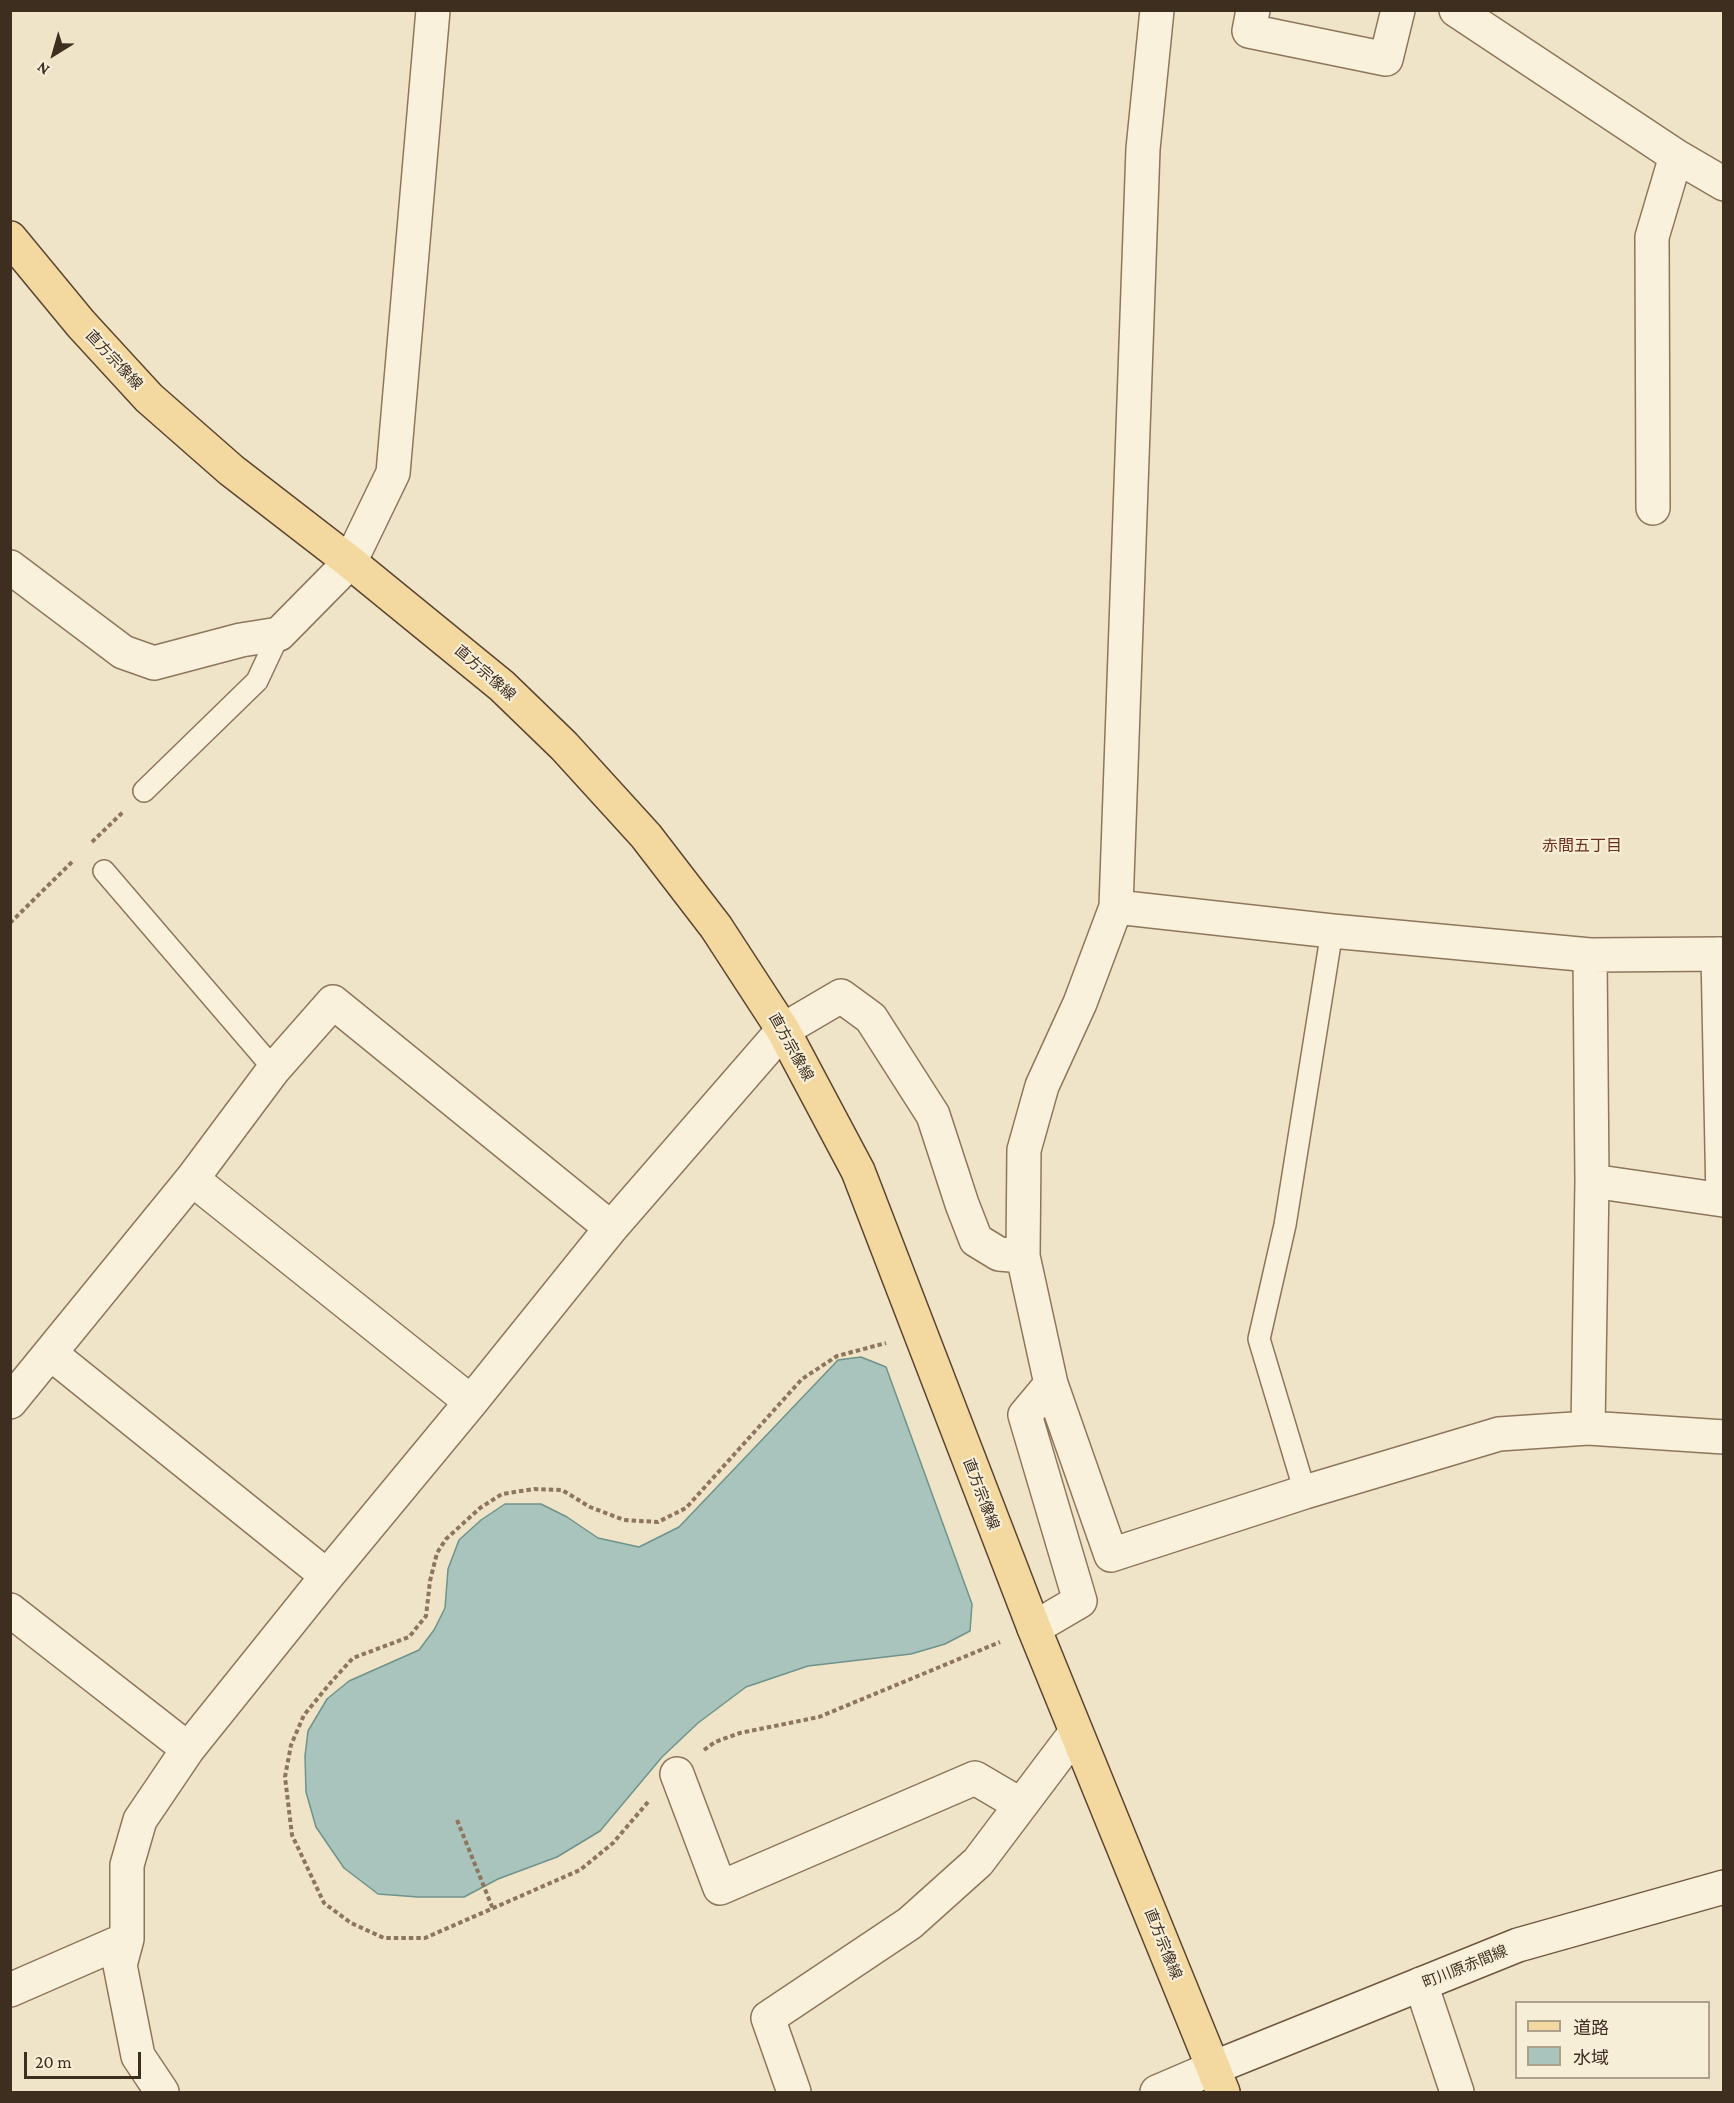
<!DOCTYPE html>
<html>
<head>
<meta charset="utf-8">
<style>
	body { margin:0 }
	#map { position:relative; width:1734px; height:2103px; overflow:hidden; background:#f0e4c8; font-family:"Crimson Pro","Noto Sans JP",serif }
	canvas { display:block }
	.frame { position:absolute; inset:0; border:12px solid #3d2e20; pointer-events:none }
	.legend { position:absolute; left:1515px; top:2001px; width:195px; height:78px; box-sizing:border-box; background:#f7eed8; border:2px solid #ada18e; margin:0; padding:8px 10px; list-style:none; font-size:18px; color:#3d2e20 }
	.legend li { display:flex; align-items:center; gap:12px; height:30px }
	.legend b { width:30px; border:2px solid #ada18e }
	.north { position:absolute; left:24px; top:24px; width:60px; height:60px; -webkit-text-stroke:4px #f7eed8; paint-order:stroke; rotate:217deg; font-size:16px; font-weight:700; line-height:24px; text-align:center; color:#3d2e20 }
	.north::after { content:''; display:block; margin:auto; width:21px; height:27px; background:#3d2e20; clip-path:polygon(50% 0,100% 100%,50% 72%,0 100%) }
	.scale { position:absolute; left:24px; top:2052px; width:117px; height:27px; box-sizing:border-box; border:3px solid #3d2e20; border-top:0; padding-left:8px; font-size:18px; line-height:21px; white-space:nowrap; color:#3d2e20; -webkit-text-stroke:4px #f7eed8; paint-order:stroke }
</style>
</head>
<body>
<div id="map">
<canvas width="1734" height="2103"></canvas>
<div class="frame"></div>
<ul class="legend">
<li><b style="height:8px;background:#f3d9a0"></b>道路</li>
<li><b style="height:16px;background:#a9c4bc"></b>水域</li>
</ul>
<div class="north">N</div>
<div class="scale">20 m</div>
</div>
<script>
const ctx = document.querySelector('canvas').getContext('2d');
ctx.lineJoin = 'round';
function paint(path, color) { ctx.fillStyle = color; ctx.fill(path, 'evenodd'); }
function stroke(path, color, width, dash) { ctx.strokeStyle = color; ctx.lineWidth = width; ctx.lineCap = dash ? 'butt' : 'round'; ctx.setLineDash(dash || []); ctx.stroke(path); }
function label(font, color, halo, rows, align = 'center') {
  ctx.font = font + ' "Crimson Pro","Noto Sans JP",serif'; ctx.lineWidth = 4.5; ctx.setLineDash([]); ctx.textBaseline = 'middle'; ctx.strokeStyle = halo; ctx.fillStyle = color; for (const [text, x, y, turn = 0] of rows) {
    ctx.save(); ctx.translate(x, y); ctx.rotate((+turn || 0) * Math.PI / 180); ctx.textAlign = isNaN(turn) ? turn : align; if (halo) ctx.strokeText(text, 0, 0); ctx.fillText(text, 0, 0); ctx.restore();
  }
}
const water = new Path2D(`
	M861,1357L886,1367L972,1604L970,1631L945,1644L911,1654L808,1666L746,1687L698,1723L662,1757L600,1831L557,1857L498,1879L464,1897H418L378,1894L344,1868L316,1827L306,1792L305,1756L308,1731L327,1699L349,1681L419,1650L434,1630L445,1608L448,1569L459,1540L481,1520L505,1504H541L567,1517L598,1538L639,1547L679,1527L838,1360Z`);
paint(water, '#a9c4bc');
stroke(water, '#6f938a', 1.5);
const lane = new Path2D(`
	M144,791L257,681L279,634
	M104,871L274,1069
	M1305,1492L1259,1339L1285,1225L1332,931`);
const street = new Path2D(`
	M1157,10L1143,149L1116,907L1080,1003L1042,1086L1024,1150L1023,1256L1051,1384L1111,1555L1305,1492L1499,1434L1588,1428L1724,1437
	M1253,10L1249,31L1386,59L1398,10
	M1456,10L1676,156L1724,184
	M1653,508L1652,237L1676,156
	M10,567L123,652L154,663L241,640L279,634L350,562L393,473L433,10
	M1116,907L1332,931L1590,955L1724,954
	M192,1179L471,1402
	M1592,1181L1723,1200L1718,954
	M50,1353L327,1576
	M10,1402L192,1179L274,1069L333,1002L611,1228
	M1588,1428L1592,1181L1590,955
	M10,1610L188,1749
	M1034,1628L1080,1601L1025,1415L1051,1384
	M677,1774L720,1888L975,1778L1021,1805
	M1421,1984L1457,2092
	M10,1990L127,1939
	M162,2092L138,2056L120,1965L127,1939V1865L140,1820L188,1749L327,1576L471,1402L611,1228L783,1030L841,996L871,1018L933,1115L962,1204L976,1240L999,1254L1023,1256
	M794,2092L768,2018L910,1923L978,1862L1076,1732
	M1157,2092L1213,2068`);
const secondary = new Path2D(`
	M1213,2068L1518,1945L1724,1887`);
const primary = new Path2D(`
	M10,238L81,324L149,398L231,470L350,562L502,686L564,746L646,836L716,927L783,1030L858,1171L1034,1628L1223,2092`);
stroke(lane, '#8d765c', 24);
stroke(street, '#8d765c', 36);
stroke(secondary, '#6f573f', 36);
stroke(primary, '#5b4430', 36);
stroke(new Path2D(`
	M92,842L123,812
	M10,923L74,860
	M704,1750L715,1742L740,1733L819,1717L1000,1642
	M648,1802L613,1843L580,1870L425,1938H384L351,1923L324,1903L292,1835L285,1777L291,1745L304,1715L332,1681L353,1658L409,1637L426,1616L430,1581L437,1553L446,1539L480,1508L502,1494L534,1489L562,1490L590,1507L624,1520L658,1522L686,1508L802,1379L837,1356L886,1343
	M457,1820L493,1909`), '#8d765c', 4, [4.5, 3]);
stroke(lane, '#faf1dc', 21);
stroke(street, '#faf1dc', 33);
stroke(secondary, '#faf1dc', 33);
stroke(primary, '#f3d9a0', 33);
label('15px', '#3d2e20', '#f7eed8', [
	["直方宗像線",114,360,47],
	["直方宗像線",485,673,41],
	["直方宗像線",791,1047,61],
	["直方宗像線",981,1494,69],
	["直方宗像線",1163,1944,68],
	["町川原赤間線",1465,1967,-22]
]);
label('16px', '#6b2e1e', '#f7eed8', [
	["赤間五丁目",1582,846]
]);
</script>
</body>
</html>
